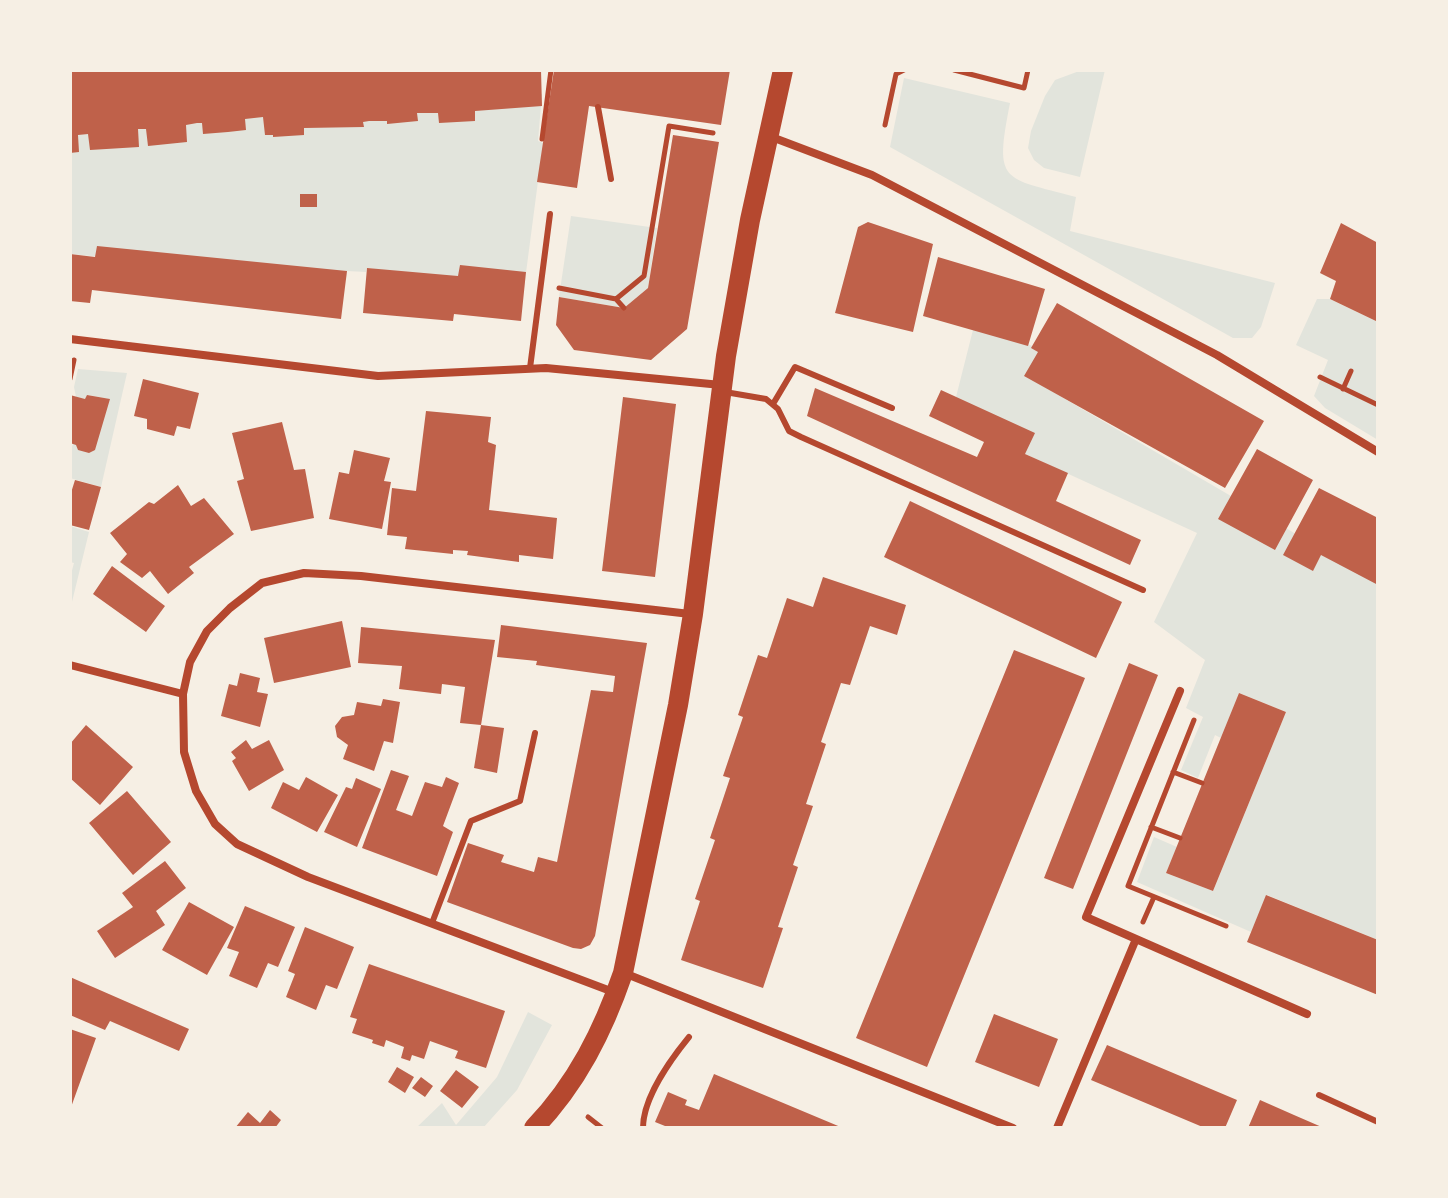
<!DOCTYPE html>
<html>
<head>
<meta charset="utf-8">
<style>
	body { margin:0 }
	#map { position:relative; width:1448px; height:1198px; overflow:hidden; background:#f6efe4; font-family:"Source Sans 3",sans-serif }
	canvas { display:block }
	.frame { position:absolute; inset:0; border:72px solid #f6efe4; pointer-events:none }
</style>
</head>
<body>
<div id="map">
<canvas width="1448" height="1198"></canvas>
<div class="frame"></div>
</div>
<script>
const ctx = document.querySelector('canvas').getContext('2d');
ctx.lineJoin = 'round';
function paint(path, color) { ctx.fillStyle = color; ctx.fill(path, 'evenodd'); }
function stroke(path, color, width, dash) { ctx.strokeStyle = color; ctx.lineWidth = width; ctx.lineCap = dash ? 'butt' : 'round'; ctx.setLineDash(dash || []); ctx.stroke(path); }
paint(new Path2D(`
	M1082,70H1105L1080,177L1044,168L1034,160L1028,148L1031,131L1045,96L1055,80Z
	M904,78L1010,103C994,184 1002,177 1076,197L1070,231L1275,283L1261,327L1252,338H1233L890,147Z
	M542,94L538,141L543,143L524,288L367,268L366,272L347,271L346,280L70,254V131Z
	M571,216L657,228L648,288L624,308L559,297Z
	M1317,299H1330L1378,322V440L1325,408L1314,396L1328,360L1296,345Z
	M975,322L1049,353L1036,382L1378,582V940L1267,895L1251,932L1137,882L1154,837L1177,847L1166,873L1213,891L1286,712L1239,693L1221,738L1215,735L1198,778L1181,770L1203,717L1186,708L1205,660L1154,622L1197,533L1025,454L956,397Z
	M78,369L127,373L101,487L70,478V452L73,444L109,399L88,395L85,399L76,397L74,387Z
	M70,526L89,532L70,610V578L74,563L70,562Z
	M528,1012L552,1025L517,1090L483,1128H416L442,1103L456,1125L497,1077Z`), '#e2e4dc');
paint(new Path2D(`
	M70,70H541L542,106L475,111V121L439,123L438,113H417L418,121L387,124V121H369L363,122L364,127L304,128V135L273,137V135H265L263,117L245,119L246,130L228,132L203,134L202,123H197L186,125L187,142L148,146L146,129H138L139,147L90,150L88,134L78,135L79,152L70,153Z
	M554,70H730L721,125L589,106L577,188L537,182Z
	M673,135L719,142L687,329L651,360L574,350L556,325L559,297L624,308L648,288Z
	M300,194H317V207H300Z
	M868,222L933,244L913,332L835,313L858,227Z
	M1341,223L1378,243V322L1330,299L1336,281L1320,273Z
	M97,246L347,271L341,319L92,290L90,303L70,301V254L95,257Z
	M938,257L1045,289L1028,346L923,316Z
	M460,265L526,272L521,321L454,314L453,321L363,313L367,268L458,276Z
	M1057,303L1264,421L1225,488L1024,376L1038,352L1031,348Z
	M143,379L199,393L190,429L177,426L174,436L147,429V419L134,416Z
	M815,388L977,457L984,442L929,416L941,390L1035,433L1025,454L1068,473L1056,501L1141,540L1130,565L807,416Z
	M70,395L85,399L87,395L110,399L95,450L89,453L78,450L76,445L70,443Z
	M623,397L676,404L655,577L602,571Z
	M426,411L491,417L488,442L496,445L489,510L557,518L553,559L519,555V562L467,555L468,551L453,550V554L405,549L407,537L387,535L392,488L416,491Z
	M282,422L294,470L305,469L314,518L251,531L237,481L244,479L232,433Z
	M1257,449L1313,480L1275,550L1218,519Z
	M354,450L390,458L384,481L391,482L382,529L329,519L339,472L349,474Z
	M75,480L101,487L89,530L70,525V496Z
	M178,485L191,506L204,498L234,534L189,567L194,573L168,594L150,571L142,578L120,562L127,554L110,533L149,502L154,504Z
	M1319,488L1378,518V585L1321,555L1313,571L1283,555Z
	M910,501L1122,602L1096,658L884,557Z
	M112,566L165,606L146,632L93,594Z
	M823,577L906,605L897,635L870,626L850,685L841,683L821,742L826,744L806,804L813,806L793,865L798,867L778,927L783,928L763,988L681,960L700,901L695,899L715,840L710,838L730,778L723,776L743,717L738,715L758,655L767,658L787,598L813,607Z
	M342,621L351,667L274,683L264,638Z
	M501,625L647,643L595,936L590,945L581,949L573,948L447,902L468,843L504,855L501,862L534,872L538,857L557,862L591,690L613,692L615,676L536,665L537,661L497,657Z
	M361,627L495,640L481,725L460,723L465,687L442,684L441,694L399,689L402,666L358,663Z
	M1014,650L1085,678L927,1067L856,1038Z
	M1129,663L1158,675L1073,889L1044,878Z
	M240,673L260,678L257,692L268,694L260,727L221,716L229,684L237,686Z
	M1239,693L1286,712L1213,891L1166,873Z
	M383,699L400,702L393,743L384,741L374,771L343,759L348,745L337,737L335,726L342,717L354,715L357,702L381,706Z
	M86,725L133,767L100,805L70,778V744Z
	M481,725L504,728L497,773L474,768Z
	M246,740L252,749L269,740L284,770L249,791L232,761L236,758L231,752Z
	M391,770L409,776L396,810L412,816L425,782L442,787L446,777L459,783L443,826L453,832L437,876L362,848Z
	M306,777L338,795L317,832L271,808L283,782L299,790Z
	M356,778L381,789L357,847L324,832L346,787L352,789Z
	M127,791L171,842L133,875L89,823Z
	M165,861L186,888L156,911L165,925L115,958L97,931L133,907L122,893Z
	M1266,895L1378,940V995L1247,942Z
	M189,902L234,927L207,975L162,950Z
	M245,906L295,927L278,967L268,963L257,988L229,976L239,952L227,948Z
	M305,927L354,947L337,989L326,985L316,1010L286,997L295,974L288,971Z
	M369,964L505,1011L486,1068L455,1058L458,1051L430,1041L424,1059L412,1055L410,1061L401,1058L404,1047L386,1040L384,1047L372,1043L373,1040L352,1033L357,1019L350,1017Z
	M70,977L189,1029L179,1051L110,1021L105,1030L70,1015Z
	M994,1014L1058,1039L1039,1087L975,1062Z
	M70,1029L96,1038L70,1110Z
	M1107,1045L1237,1100L1225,1128H1205L1091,1080Z
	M397,1067L414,1077L405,1093L388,1082Z
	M456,1070L479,1087L462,1108L440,1091Z
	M714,1074L843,1128H670L655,1122L668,1092L687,1100L685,1105L699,1110Z
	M421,1077L433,1086L425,1097L412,1088Z
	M1260,1100L1294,1115L1324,1128H1248Z
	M270,1110L281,1120L275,1128H235L248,1112L260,1123Z`), '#bf614a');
stroke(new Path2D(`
	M954,70L1024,88L1028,70
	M885,125L896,74L904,70
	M542,139L551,70
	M559,288L616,299L644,276L669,126L713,133
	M616,299L624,308
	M1320,377L1378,405
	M70,379L74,360
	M1343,389L1351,371
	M1194,720L1128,886L1226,926
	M1173,772L1202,783
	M1151,827L1180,838
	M1143,922L1154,897
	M588,1117L602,1128`), '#b5482f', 5);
stroke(new Path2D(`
	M598,107L611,179
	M530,368L550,214
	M725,392L766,399L778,409L789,431L801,437L1143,590
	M773,404L795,367L892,408
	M432,923L471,821L520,801L535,733
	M1319,1095L1378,1122
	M643,1128C643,1098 671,1059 689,1037`), '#b5482f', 6);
stroke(new Path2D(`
	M769,136L872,175L1217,355L1378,452
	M70,339L378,376L546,368L721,385
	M70,665L183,694
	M1180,691L1086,917L1307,1014
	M624,973L1013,1128
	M616,993L308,877L237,844L215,824L196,791L184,752L183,694L190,662L207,631L230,608L262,583L304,573L361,576L690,614
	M1057,1128L1136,939`), '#b5482f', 8);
stroke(new Path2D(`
	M534,1128C577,1083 603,1031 623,973L678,705L693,614L726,356L750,220L783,70`), '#b5482f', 20);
</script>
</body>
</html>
